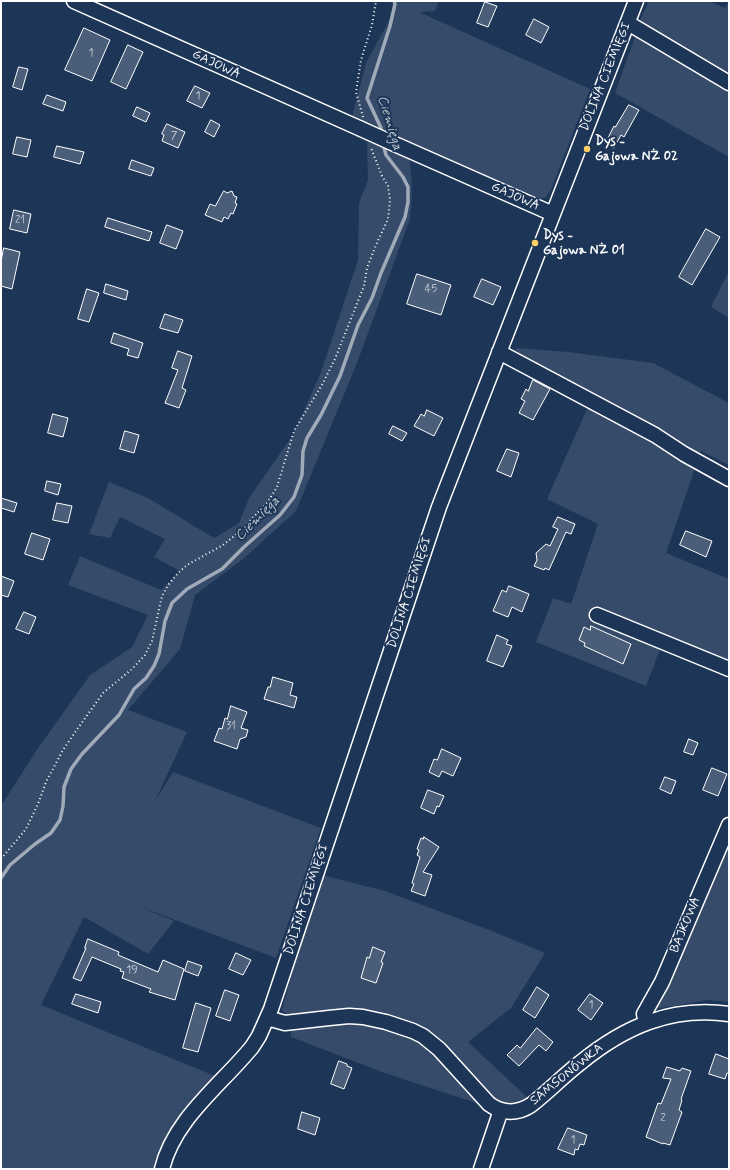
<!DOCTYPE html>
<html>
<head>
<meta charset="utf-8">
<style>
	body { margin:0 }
	#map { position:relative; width:730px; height:1170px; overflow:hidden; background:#1d3557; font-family:Mynerve,sans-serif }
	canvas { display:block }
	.frame { position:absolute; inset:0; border:2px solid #fff; pointer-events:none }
</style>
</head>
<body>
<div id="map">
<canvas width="730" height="1170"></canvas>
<div class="frame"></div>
</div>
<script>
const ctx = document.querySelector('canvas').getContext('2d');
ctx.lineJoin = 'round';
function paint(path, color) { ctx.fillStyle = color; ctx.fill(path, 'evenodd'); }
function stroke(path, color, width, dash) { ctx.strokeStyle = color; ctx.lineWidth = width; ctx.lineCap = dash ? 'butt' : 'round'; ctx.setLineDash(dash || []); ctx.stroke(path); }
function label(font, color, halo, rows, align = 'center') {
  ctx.font = font + ' Mynerve,sans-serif'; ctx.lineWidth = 4; ctx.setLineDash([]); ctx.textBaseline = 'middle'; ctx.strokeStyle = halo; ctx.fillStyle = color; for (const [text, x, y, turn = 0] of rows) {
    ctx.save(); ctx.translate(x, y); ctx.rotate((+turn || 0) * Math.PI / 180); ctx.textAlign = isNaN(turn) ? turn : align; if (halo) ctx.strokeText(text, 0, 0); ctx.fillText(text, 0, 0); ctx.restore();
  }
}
paint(new Path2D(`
	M395,1H439L435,11L419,12L590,89L551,190L546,197L536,200L398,139L381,128L352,117L366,63L397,6Z
	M649,1H708L725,8L729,1V76L638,24Z
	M636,34L729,87V157L615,93Z
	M367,142L391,149L409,158C413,179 412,197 410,219L357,363L296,511L243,559L195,595L180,649L128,710L187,732L155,801L173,772L321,828L276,958L133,904L174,921L148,954L84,917L41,1005L215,1076L185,1111L156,1169H1V806L36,751L90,675L132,647L148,615L68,585L80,556L161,590L180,571L154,557L165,539L120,517L110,538L89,534L109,482L148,498L214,538L239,523L249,498L293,435L321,372L358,260L359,203L368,180Z
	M729,271V318L711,307Z
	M517,348L568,352L653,363L729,403V465L701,451L666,553L729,579V666L664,639L646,686L536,642L553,598L571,604L598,524L547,499L591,400L507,366Z
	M729,832V1002L707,1000L655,1009Z
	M322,875L385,891L492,931L545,953L511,1008L468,1042L528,1098L513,1103L482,1105L382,1072L291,1037V1029L317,1025L354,1022L383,1026L387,1014C366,1004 312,1013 288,1015L282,1010L305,924Z`), '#364b69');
stroke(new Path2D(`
	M381,134V128L367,98L390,26L395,4L394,1
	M1,878L10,865L35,844L51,833L60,820L63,806L64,787L71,769L82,754L119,715L134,689L146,678L154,666L159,654L165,621L172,603L187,589L222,569L244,547L280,515L294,497L302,475L303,451L307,438L321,415L340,376L358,325L372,298L381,273L405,217L408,202V187L403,177L386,155L383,144`), '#a0aab8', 3.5);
const building = new Path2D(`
	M485,2L497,6L488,27L477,23Z
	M534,19L549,27L541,43L526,35Z
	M84,28L110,40L92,81L65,70Z
	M128,45L143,52L126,89L111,82Z
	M19,67L28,69L22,90L13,87Z
	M195,86L210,93L202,108L187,101Z
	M47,95L66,102L63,111L43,104Z
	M629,105L639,110L624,137L621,135L614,148L605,144L614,126L615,127Z
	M137,107L150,113L146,122L133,116Z
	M211,120L220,125L214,137L205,132Z
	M167,124L185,132L178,148L162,141L164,135L162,134Z
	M17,137L31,140L27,157L13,154Z
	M57,146L84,152L80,164L54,157Z
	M132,160L154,168L151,176L129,169Z
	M224,191L227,193L232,191L234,196L237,197L235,203L237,204L233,214L231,213L228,219L224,217L222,222L205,215L210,204L215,206Z
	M14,210L31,214L27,233L10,229Z
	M108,218L152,232L149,241L105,227Z
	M167,225L183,231L176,249L160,243Z
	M706,229L720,237L692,285L679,277Z
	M4,248L20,252L12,289L1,286V262Z
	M417,274L451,285L441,315L407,304Z
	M482,279L501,287L493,305L474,297Z
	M106,284L128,291L126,300L104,293Z
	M87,289L99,293L89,322L78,319Z
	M165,314L183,320L178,333L160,328Z
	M114,333L143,343L138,358L127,355L129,349L111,343Z
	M178,351L192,356L182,388L186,390L179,408L165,403L178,370L172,368Z
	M533,380L550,389L533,420L519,413L525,401L521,399L526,389L528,391Z
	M427,410L443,418L434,436L414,426L421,414L424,416Z
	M53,414L68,418L63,437L48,433Z
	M393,426L407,433L402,441L389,434Z
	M125,431L139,435L134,453L120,449Z
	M507,449L519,453L511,477L497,471Z
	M47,481L61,484L58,495L45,491Z
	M1,498L17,503L14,512L1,508Z
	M57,503L72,506L68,523L53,520Z
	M558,517L575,524L571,534L566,532L549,570L545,568L544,570L534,566L537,560L536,553L546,544L550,546L558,529L553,527Z
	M686,531L712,541L706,557L680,545Z
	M32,533L50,539L43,560L25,554Z
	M1,576L14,581L8,597L1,595Z
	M509,586L529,594L522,612L512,607L508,617L493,611L502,590L506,592Z
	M24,612L36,617L29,634L16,629Z
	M591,626L631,644L623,664L584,646L585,643L579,640L584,627L590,630Z
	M497,635L508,640L506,644L512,646L503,667L487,661Z
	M273,677L293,683L290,695L297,697L294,708L264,699L268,687H270Z
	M231,706L247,712L241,728L248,730L246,737L240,739L237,749L214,741L219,728L222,729L225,718L227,719Z
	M689,739L698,743L693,755L684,752Z
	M442,749L461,758L453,776L442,771L439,777L429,772L434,759L437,760Z
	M712,768L727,774L718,796L703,790Z
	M665,777L676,781L671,794L660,789Z
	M428,790L444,796L439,807L437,806L434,814L421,808Z
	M424,837L439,847L423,872L432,875L425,896L411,891L414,884L412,883L420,857L417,855L419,850L417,849L421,838L423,839Z
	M88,939L119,952L118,955L158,972L163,960L184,969L175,1000L149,992L151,989L122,978L124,972L120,971L121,969L92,957L81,981L73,978L86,948H85Z
	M373,947L385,952L381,962L383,963L376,983L361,978L367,957L369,958Z
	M236,953L251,960L243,975L229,969Z
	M188,961L202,966L198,976L185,971Z
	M537,987L549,995L535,1018L523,1010Z
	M225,990L239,995L230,1021L216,1016Z
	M76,994L101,1002L98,1013L72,1004Z
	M590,994L603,1003L591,1020L578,1010Z
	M196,1003L211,1008L198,1052L183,1048Z
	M537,1028L553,1042L546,1051L539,1045L519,1066L507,1055L517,1045L520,1048Z
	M716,1054L729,1059V1073H727L725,1079L709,1074Z
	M339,1061L347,1064V1066L352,1068L344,1089L331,1084Z
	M667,1067L680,1071L682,1068L691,1071L681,1099L682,1100L679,1110L682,1112L670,1145L663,1143V1144L646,1137L658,1103L661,1104L671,1079L663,1078Z
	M302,1112L320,1118L315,1135L298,1129Z
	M568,1128L587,1135L584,1145L580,1144L578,1150L575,1149L574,1155L558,1149Z`);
paint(building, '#4a5d79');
stroke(building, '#fff', 1);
const minor = new Path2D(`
	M74,1L359,128
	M628,23L729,83
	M390,142L553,214
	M499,352L655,435L684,454L729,479
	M597,615L729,669
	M267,1018L285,1023L329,1018L349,1016L363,1017L386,1022L413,1031L423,1036L439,1049L489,1104C503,1114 517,1114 531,1105C548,1092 563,1076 580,1063C624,1027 671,1006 729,1014
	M646,1023L644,1014L662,982L729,825
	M162,1169C174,1119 221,1085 252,1047L259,1036L271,1009L439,507L636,1
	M481,1169L501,1110`);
stroke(minor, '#fff', 17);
stroke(new Path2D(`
	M363,117L356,92L361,60L372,25L376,1
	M1,859L26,829L38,804L46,782L63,750L78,728L103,693L132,669L145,655L152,641L162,596L169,584L178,573L187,565L223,545L238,533L267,503L277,487L294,431L323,383L335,359L364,286L367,268L376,245L388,219L390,200L388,186L382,176L371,148`), '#fff', 2, [1, 3]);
stroke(minor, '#1d3557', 14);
const minorBridge = new Path2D(`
	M359,128L390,142`);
stroke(minorBridge, '#fff', 17, []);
stroke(minorBridge, '#1d3557', 14);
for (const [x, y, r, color] of [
	[587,149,4,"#ffd166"],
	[535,243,4,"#ffd166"]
]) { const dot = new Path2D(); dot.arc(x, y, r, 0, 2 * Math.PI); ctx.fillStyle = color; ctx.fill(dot); stroke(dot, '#1d3557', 1.5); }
label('11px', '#d2d6de', null, [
	["1",91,54],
	["1",198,97],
	["7",174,137],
	["21",20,221],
	["45",431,290],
	["31",231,727],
	["19",132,971],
	["1",591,1006],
	["2",663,1119],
	["1",573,1141]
]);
label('13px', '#fff', '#1d3557', [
	["GAJOWA",216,65,25],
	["DOLINA CIEMIĘGI",606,77,-68],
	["GAJOWA",515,197,24],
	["DOLINA CIEMIĘGI",410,593,-72],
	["DOLINA CIEMIĘGI",307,900,-72],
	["BAJKOWA",686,925,-67],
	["SAMSONÓWKA",567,1075,-39]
]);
label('bold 13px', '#fff', '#1d3557', [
	["Dys -",595,142],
	["Gajowa NŻ 02",595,157],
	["Dys -",543,236],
	["Gajowa NŻ 01",543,251]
], 'left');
label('italic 14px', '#b8c0ca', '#1d3557', [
	["Ciemięga",389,123,73],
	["Ciemięga",258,519,-45]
]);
</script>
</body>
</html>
